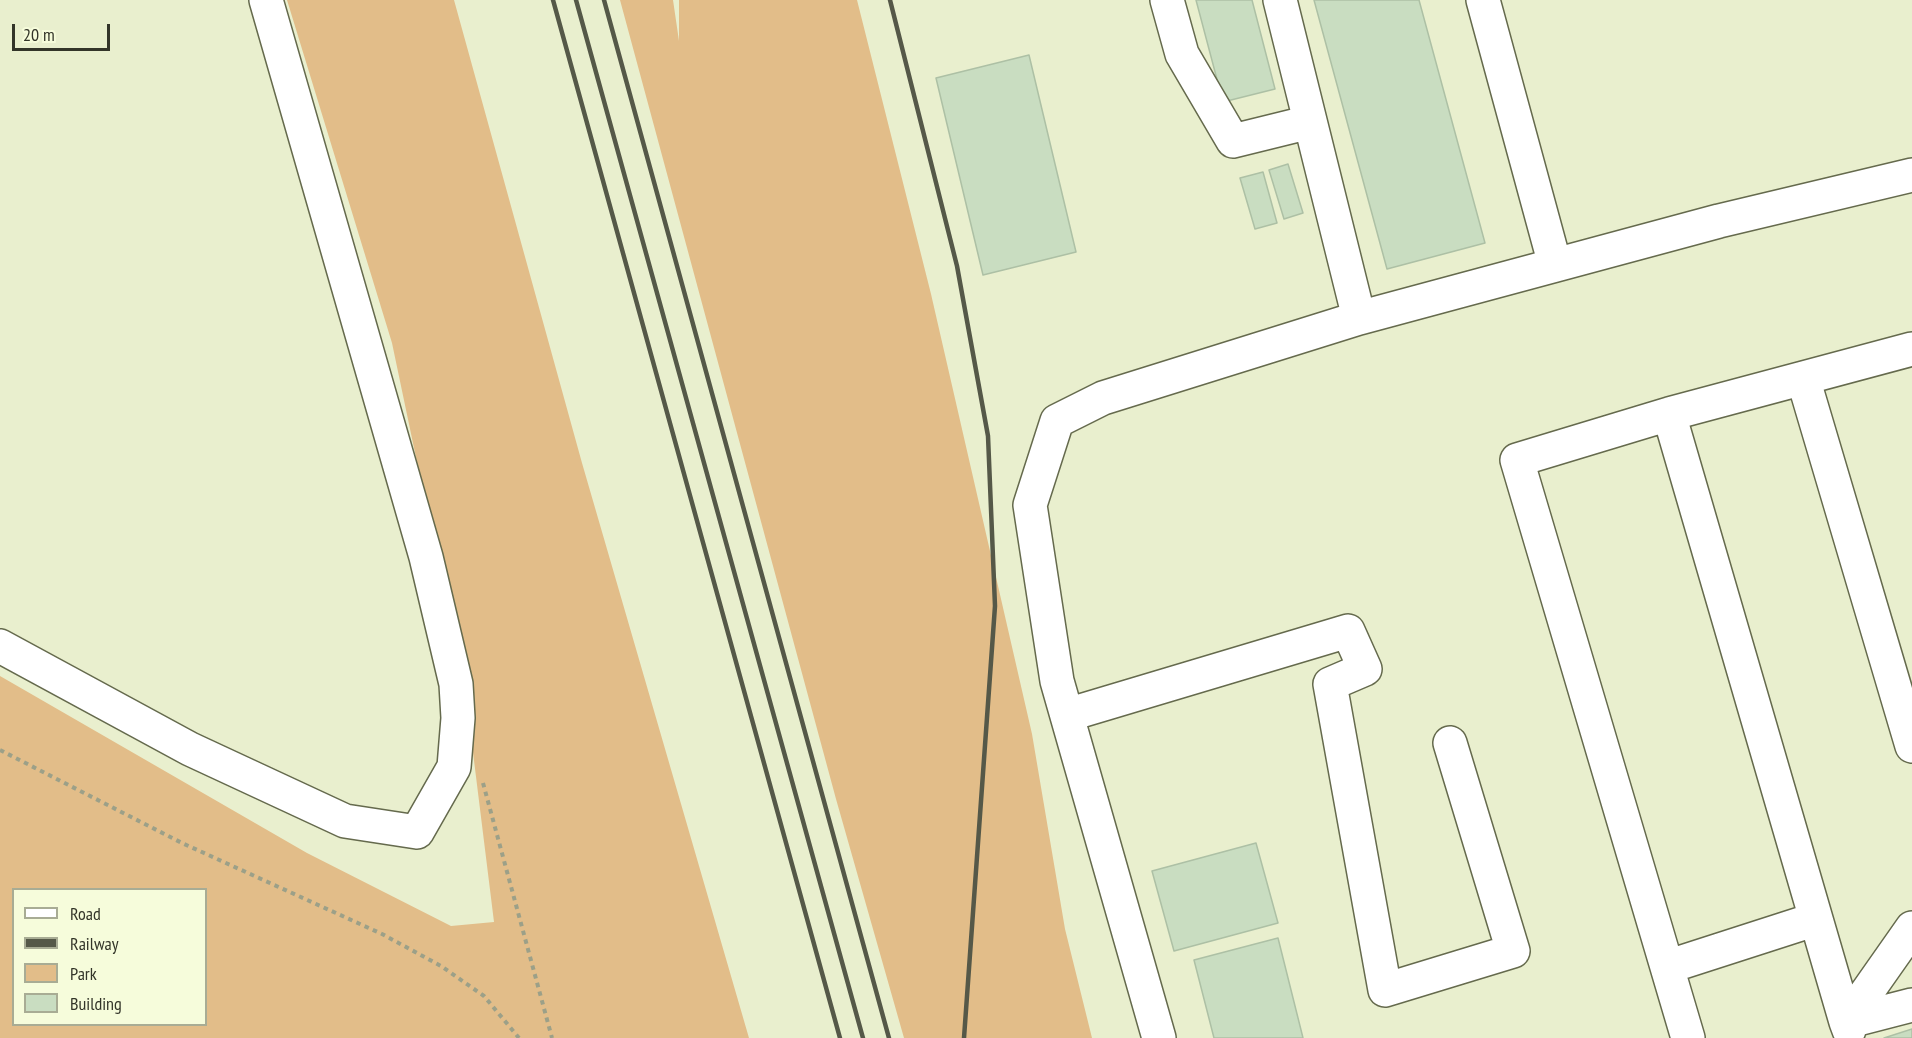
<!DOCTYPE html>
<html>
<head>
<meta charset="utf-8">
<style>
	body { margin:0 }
	#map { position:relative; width:1912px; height:1038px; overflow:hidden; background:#e9efce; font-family:"PT Sans Narrow",sans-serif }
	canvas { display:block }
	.legend { position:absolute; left:12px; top:888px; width:195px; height:138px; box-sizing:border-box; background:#f6fcdb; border:2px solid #a8ac94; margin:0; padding:8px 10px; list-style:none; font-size:18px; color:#333529 }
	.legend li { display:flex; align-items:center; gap:12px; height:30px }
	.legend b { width:30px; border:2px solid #a8ac94 }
	.scale { position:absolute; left:12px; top:24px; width:98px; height:27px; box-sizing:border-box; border:3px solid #333529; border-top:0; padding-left:8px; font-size:18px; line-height:21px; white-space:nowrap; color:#333529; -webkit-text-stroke:4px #f6fcdb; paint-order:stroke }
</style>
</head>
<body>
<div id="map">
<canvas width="1912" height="1038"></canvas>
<ul class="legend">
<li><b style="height:8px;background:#fff"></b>Road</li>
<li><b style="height:8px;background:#555848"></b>Railway</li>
<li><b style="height:16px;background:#e2bd89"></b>Park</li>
<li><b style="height:16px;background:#c9ddc1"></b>Building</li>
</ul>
<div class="scale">20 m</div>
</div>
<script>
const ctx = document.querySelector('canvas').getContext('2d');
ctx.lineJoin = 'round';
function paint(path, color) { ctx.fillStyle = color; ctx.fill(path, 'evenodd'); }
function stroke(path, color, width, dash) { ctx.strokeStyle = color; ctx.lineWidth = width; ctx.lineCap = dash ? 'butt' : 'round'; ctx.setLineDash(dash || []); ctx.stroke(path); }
paint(new Path2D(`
	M287,0H454L582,463L749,1038H0V676L307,853L451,926L494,922L466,696L392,343ZM14,890H206V1024H14Z
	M620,0H673L679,41V0H857L931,294L1032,734L1065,929L1092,1038H904L836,799Z`), '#e2bd89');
const building = new Path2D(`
	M1196,0H1252L1275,89L1223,102Z
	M1314,0H1419L1485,243L1387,269Z
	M1029,55L1076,252L983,275L936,78Z
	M1288,164L1303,213L1284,219L1269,170Z
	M1263,172L1277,223L1255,229L1240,178Z
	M1256,843L1278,923L1174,951L1152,871Z
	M1278,938L1303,1038H1214L1194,960Z
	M1912,1029V1038H1884Z`);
paint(building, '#c9ddc1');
stroke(building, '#adc0a5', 1.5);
const minor = new Path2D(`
	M1167,0L1182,54L1233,141L1310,122
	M1483,0L1555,265
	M1359,318L1719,221L1912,175
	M1803,378L1912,746
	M1669,414L1517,460L1688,1038
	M0,646L190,749L345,821L417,832L454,767L458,718L456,684L426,557L266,0
	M1067,715L1348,631L1365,669L1330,684L1385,990L1513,951L1450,743
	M1667,967L1816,919
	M1846,1022L1669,414L1912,349
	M1846,1022L1912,928
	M1849,1030L1846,1022L1912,1005
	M1159,1038L1057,681L1030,505L1057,421L1103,398L1359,318L1280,0`);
stroke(minor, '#656a4d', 36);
stroke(new Path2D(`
	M0,750L182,843L382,934L441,966L484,996L519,1038
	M483,783L552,1038`), '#9ca088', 4, [4.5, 4.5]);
stroke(minor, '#fff', 33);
stroke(new Path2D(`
	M553,0L840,1038
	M576,0L863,1038
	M604,0L889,1038
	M890,0L957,266L988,436L995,606L964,1038`), '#555848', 4.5);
</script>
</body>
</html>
